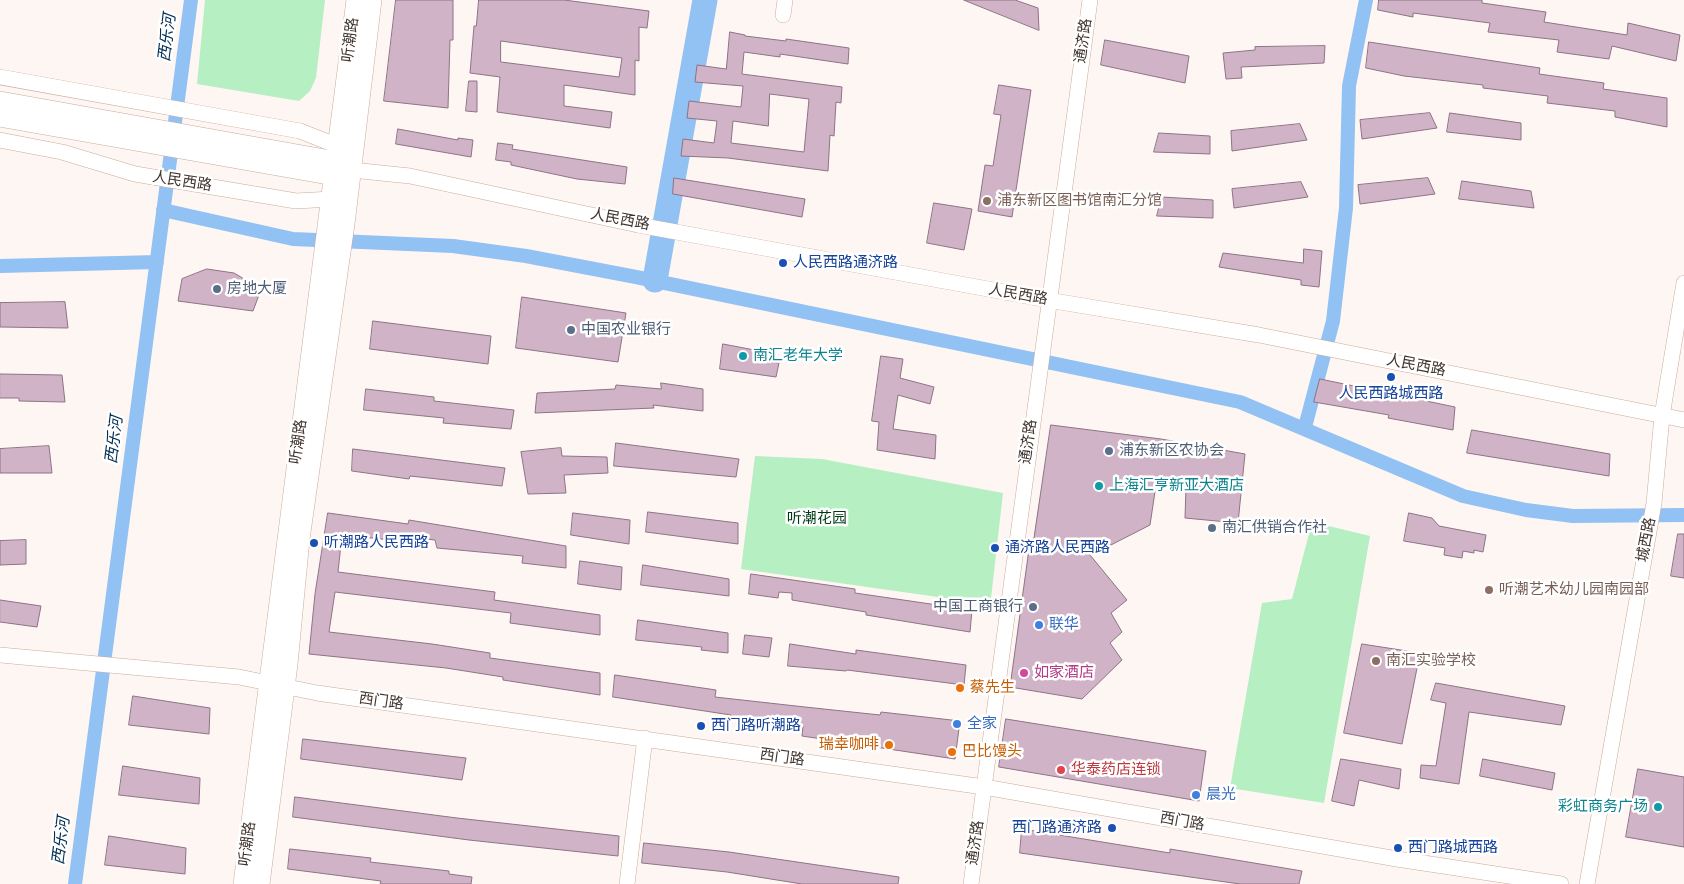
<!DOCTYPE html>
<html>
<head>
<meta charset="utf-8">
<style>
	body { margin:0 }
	canvas { display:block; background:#fdf6f3 }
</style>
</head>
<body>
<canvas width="1684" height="884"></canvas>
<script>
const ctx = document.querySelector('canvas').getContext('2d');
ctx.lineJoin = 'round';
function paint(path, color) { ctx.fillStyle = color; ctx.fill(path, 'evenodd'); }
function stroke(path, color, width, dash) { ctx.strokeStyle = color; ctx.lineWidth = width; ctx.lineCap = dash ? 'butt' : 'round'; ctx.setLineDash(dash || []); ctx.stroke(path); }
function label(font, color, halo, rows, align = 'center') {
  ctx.font = font + ' "Roboto Condensed","Noto Sans SC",sans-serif'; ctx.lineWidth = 5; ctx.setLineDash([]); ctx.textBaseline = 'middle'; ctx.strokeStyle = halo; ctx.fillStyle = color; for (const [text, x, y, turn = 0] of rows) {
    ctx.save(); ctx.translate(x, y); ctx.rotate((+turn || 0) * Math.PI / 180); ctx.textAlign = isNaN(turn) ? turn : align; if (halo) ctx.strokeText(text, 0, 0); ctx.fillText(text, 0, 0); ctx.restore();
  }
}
paint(new Path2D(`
	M205,0H325L316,78L310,91L299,101L197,84Z
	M755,456L822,459L1003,493L991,598L980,603L741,569Z
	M1312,522L1370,536L1324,803L1230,788L1262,603L1292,599Z`), '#b6efc2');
stroke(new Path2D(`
	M163,210L293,239L453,246L526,256L636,277L1240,402L1463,496L1526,510L1573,516L1684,515
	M0,266L157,262
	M1305,427L1333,321L1346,208L1349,86L1366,0
	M75,884L191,0`), '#92c1f4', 14);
stroke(new Path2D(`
	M655,280L705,0`), '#92c1f4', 25);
const building = new Path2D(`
	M396,0H453V40H450L448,108L384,101Z
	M479,0H564L649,11L647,28L639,27V61L635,60V95L564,85V106L612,112L610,128L497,112L500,77L470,73L474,26H476ZM501,41L622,58L619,77L501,62Z
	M964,0H1015L1038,8L1039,30Z
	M1379,0H1482V3L1546,12L1544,22L1627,35L1628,23L1680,35L1676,61L1612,46L1609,59L1557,52L1559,40L1488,32L1490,23L1413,13V17L1378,10Z
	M730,32L745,35V36L786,41V39L849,48L848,64L780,54V57L744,52L742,74L842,87L841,103L836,102L834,136L830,135L828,171L728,158L681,156L683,139L714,143L717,121L687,118L689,101L741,107L743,86L695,82L697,65L726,69ZM770,94L809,99L804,152L731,143L733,121L768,126Z
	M1105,40L1189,56L1185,83L1101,65Z
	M1369,42L1540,68L1539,74L1604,83L1603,89L1667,98V127L1615,117V111L1547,103L1548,96L1483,88V85L1404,76L1366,68Z
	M1325,46L1324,63L1241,67L1242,78L1226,79L1223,53L1255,50V47Z
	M469,81H477V112L466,111Z
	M999,85L1031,90L1012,217L978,211L985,165L993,166L1001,115L994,114Z
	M1430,113L1437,128L1362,139L1360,120Z
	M1450,113L1521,123V140L1447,132Z
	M1300,124L1307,140L1232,151L1231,131Z
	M398,129L458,140V138L473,140L471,157L396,144Z
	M1159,133L1210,136V154L1154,152Z
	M498,143L513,145L512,149L627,167L625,184L577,179L511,165V162L496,160Z
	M674,178L805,199L802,217L673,194Z
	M1428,178L1435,194L1360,204L1358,185Z
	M1462,181L1531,191L1534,208L1459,199Z
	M1301,182L1308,197L1234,208L1232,189Z
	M1162,197L1213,200V218L1157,216Z
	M934,203L972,209L964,250L927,243Z
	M1304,249L1322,251L1319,287L1301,285V280L1219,267L1223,253L1303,263Z
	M207,269L234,273L251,283L259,295L253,311L178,301L182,279Z
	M522,297L626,313L618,362L516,348Z
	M65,302L68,328L0,327V303Z
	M373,321L491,336L488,364L370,349Z
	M723,344L765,352L763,361L779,363L776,377L720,369Z
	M881,356L903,359L900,378L934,387L930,404L898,395L893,429L936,435L935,459L877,450L879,422L872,421Z
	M0,374L62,375L65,402L19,401V398H0Z
	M1320,379L1455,407L1453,430L1388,418L1389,415L1314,402Z
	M661,383L703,389V411L653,405L654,408L535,413L537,393L615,389L616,385L661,389Z
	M366,389L434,397V401L514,410L511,429L443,423L444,418L364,410Z
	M1051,425L1161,439L1245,454L1238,523L1185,518L1186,487L1156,485L1150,525L1105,548L1081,544L1127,600L1111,613L1122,632L1110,643L1122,660L1082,699L1010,687L1029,549H1032Z
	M1472,430L1610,454L1609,476L1467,453Z
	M616,443L739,459L736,477L614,466Z
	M49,446L52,473H0V449Z
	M561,448L562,456L607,457L608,473L564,475L566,493L528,494L521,452Z
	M353,449L505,468L502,486L410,476L409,479L352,471Z
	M648,512L738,523V544L646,532Z
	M328,513L408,524L409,520L566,546V568L522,563L523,556L437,548L435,540L402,536L401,541L342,535L338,572L495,592L494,600L600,615V635L510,623L511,613L335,592L329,632L432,644L490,653V658L600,673V695L503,680V677L446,668L309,654L315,594Z
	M573,513L630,520L629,544L571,535Z
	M1409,513L1432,518L1439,526L1486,535L1483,552L1474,550V553L1463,551L1462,558L1444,555L1445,548L1404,541Z
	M1678,534H1684V578L1671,576Z
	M26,540V564L0,565V541Z
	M580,561L622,567L621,590L578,584Z
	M643,565L729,579V596L641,585Z
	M751,574L855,589V593L972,610L970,632L866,615V612L792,600V593L779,592L778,598L749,594Z
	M0,600L41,606L37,627L0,622Z
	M638,620L728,633V653L701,650L702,647L636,640Z
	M745,635L772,638L769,657L743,654Z
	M790,644L856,654V650L966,665L964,685L847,670L846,671L788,666Z
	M1362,644L1420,653L1402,744L1344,733Z
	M615,675L716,690L715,697L805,707L880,715L881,712L960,721L955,759L802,736L803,726L730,719L731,715L613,697Z
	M1436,683L1565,706L1561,725L1469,712L1459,784L1420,778L1421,765L1436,766L1446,703L1431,700Z
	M133,696L210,708L209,734L129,725Z
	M1006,719L1206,751L1199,801L999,767Z
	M303,739L466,758L462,780L301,759Z
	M1341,759L1401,769L1399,789L1359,780L1354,806L1332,801Z
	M1483,759L1555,773L1552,790L1480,776Z
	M123,766L200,778L199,804L119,795Z
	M1638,769L1684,777V847L1626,837Z
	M295,797L457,818L619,836L618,856L469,840L293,817Z
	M1022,829L1170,853V849L1302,871L1299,884H1240L1020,853Z
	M109,836L186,848L185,874L105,865Z
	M644,843L729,852L899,877L898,884H802L727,872L642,863Z
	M290,849L371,858L370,862L449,871V874L472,877L471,884H380L381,881L288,869Z`);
paint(building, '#d1b3c7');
stroke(building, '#8e7385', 1);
const minor = new Path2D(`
	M783,15L785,0
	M0,77L300,131L338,146L343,155
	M0,140L62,152L135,174L296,201L332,199L337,192
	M352,170L410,176L638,225L1048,300L1259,335L1684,420
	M0,655L239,677L317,693L984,787L1397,859L1561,884
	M627,884L645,738
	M971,884L1090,0
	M1587,884L1654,503L1662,416L1684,283`);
const major = new Path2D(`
	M0,101L336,161L347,167
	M0,117L334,176L346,172
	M243,884L356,0
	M260,884L288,664L300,539L345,224L372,0`);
stroke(minor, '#cbab9c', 16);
stroke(major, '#cbab9c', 20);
stroke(minor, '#fff', 15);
stroke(major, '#fff', 19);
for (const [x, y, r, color] of [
	[987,201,5,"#8d6e63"],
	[783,263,5,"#1a4fb4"],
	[217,289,5,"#5c6f8a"],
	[571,330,5,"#5c6f8a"],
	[743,356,5,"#0f9aa8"],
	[1391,377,5,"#1a4fb4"],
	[1109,451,5,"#5c6f8a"],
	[1099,486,5,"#0f9aa8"],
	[1212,528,5,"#5c6f8a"],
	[314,543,5,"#1a4fb4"],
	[995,548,5,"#1a4fb4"],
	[1489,590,5,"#8d6e63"],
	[1033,607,5,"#5c6f8a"],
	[1039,625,5,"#3f7fe0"],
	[1376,661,5,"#8d6e63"],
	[1024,673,5,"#d1479c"],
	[960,688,5,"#e8710a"],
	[957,724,5,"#3f7fe0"],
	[701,726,5,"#1a4fb4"],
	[889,745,5,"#e8710a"],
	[952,752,5,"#e8710a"],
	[1061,770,5,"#e0444e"],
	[1196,795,5,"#3f7fe0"],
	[1658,807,5,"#0f9aa8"],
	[1112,828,5,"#1a4fb4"],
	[1398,848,5,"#1a4fb4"]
]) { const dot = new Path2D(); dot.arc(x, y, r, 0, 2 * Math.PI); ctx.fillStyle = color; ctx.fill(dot); stroke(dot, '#fff', 2); }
label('15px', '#41342e', '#fff', [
	["听潮路",351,40,-83],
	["通济路",1084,41,-82],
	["人民西路",182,182,9],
	["人民西路",620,220,11],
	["人民西路",1018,295,10],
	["人民西路",1416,366,11],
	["听潮路",299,442,-82],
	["通济路",1029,442,-82],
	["城西路",1647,540,-79],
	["西门路",381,702,8],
	["西门路",782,758,8],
	["西门路",1182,822,10],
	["通济路",976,843,-82],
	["听潮路",248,844,-83]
]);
label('15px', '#785e54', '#fff', [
	["浦东新区图书馆南汇分馆",997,201],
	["听潮艺术幼儿园南园部",1499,590],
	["南汇实验学校",1386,661]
], 'left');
label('15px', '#164399', '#fff', [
	["人民西路通济路",793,263],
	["人民西路城西路",1391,394,"center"],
	["听潮路人民西路",324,543],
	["通济路人民西路",1005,548],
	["西门路听潮路",711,726],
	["西门路通济路",1102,828,"right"],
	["西门路城西路",1408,848]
], 'left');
label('15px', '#4e5e75', '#fff', [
	["房地大厦",227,289],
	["中国农业银行",581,330],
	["浦东新区农协会",1119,451],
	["南汇供销合作社",1222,528],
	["中国工商银行",1023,607,"right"]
], 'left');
label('15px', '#0d838f', '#fff', [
	["南汇老年大学",753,356],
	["上海汇亨新亚大酒店",1109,486],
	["彩虹商务广场",1648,807,"right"]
], 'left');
label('15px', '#003b17', '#fff', [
	["听潮花园",817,519]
]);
label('15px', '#366cbe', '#fff', [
	["联华",1049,625],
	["全家",967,724],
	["晨光",1206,795]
], 'left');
label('15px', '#b23c85', '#fff', [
	["如家酒店",1034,673]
], 'left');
label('15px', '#c56008', '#fff', [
	["蔡先生",970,688],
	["瑞幸咖啡",879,745,"right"],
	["巴比馒头",962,752]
], 'left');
label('15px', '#be3a42', '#fff', [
	["华泰药店连锁",1071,770]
], 'left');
label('italic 16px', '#032f56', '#fff', [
	["西乐河",168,38,-83],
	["西乐河",115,440,-83],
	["西乐河",62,841,-83]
]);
</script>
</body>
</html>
